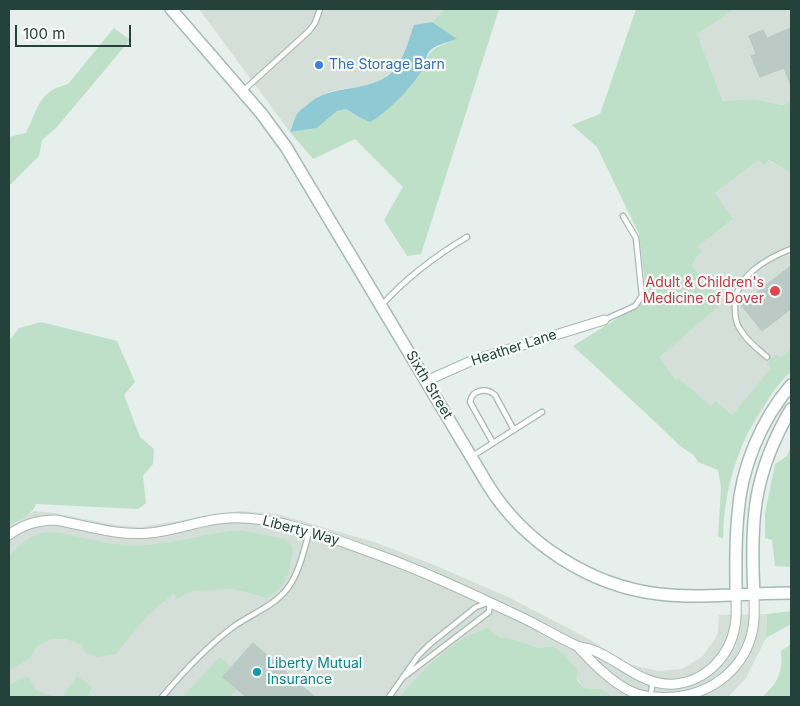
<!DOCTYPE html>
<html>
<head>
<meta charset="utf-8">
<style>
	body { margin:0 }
	#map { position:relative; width:800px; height:706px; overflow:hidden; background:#e6efeb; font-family:Inter,sans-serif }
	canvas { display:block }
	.frame { position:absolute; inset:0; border:10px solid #24423a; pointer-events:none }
	.scale { position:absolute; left:15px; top:25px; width:116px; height:22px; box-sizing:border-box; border:2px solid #24423a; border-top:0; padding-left:6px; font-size:15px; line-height:18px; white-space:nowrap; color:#24423a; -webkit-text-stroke:4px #f7fbf9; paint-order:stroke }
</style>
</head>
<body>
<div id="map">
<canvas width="800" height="706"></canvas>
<div class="frame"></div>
<div class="scale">100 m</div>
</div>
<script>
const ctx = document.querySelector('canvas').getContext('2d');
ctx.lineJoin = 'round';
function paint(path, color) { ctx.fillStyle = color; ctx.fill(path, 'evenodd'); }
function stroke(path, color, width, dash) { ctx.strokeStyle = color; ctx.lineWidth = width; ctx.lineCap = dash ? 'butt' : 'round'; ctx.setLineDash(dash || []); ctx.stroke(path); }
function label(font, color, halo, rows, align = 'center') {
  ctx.font = font + ' Inter,sans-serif'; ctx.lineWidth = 4.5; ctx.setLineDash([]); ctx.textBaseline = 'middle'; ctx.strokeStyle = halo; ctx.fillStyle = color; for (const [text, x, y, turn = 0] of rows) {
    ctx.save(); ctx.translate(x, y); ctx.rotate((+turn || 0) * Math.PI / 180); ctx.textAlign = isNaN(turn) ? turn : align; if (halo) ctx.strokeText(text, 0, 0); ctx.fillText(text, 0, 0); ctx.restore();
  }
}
paint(new Path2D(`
	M199,9H445L432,22L414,25L401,60L393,71L373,85L342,89L326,93L298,114L290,132Z
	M736,9H791V102L782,105L753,99L723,101L697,34Z
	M759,160H768L791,173V371L778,384L748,433L696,411L660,357L721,303L692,265L697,256L698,247L731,221L715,193Z
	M34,511L54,513L116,525L140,527L240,511L277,514L374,542L432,564L510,598L585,637L632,665L658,671L682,669L702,657L715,639L718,632L719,615L767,614L766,638L746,678L728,697H613L602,689L584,688L553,646L538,648L510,638L499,637H466L417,677L400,697H87L93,687L77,677L62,697H56L35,689L23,677L9,685V525L16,523Z`), '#d4dfda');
paint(new Path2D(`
	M445,9H499L421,254L407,256L384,220L403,187L355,139L313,159L290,132L317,128L337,111L346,109L359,117L424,68C428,47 438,47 456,39L432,22Z
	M636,9H736L697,34L723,101L753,99L782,105L791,102V173L769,160L763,165L759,160L715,193L733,219L698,247L702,252L697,256L692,265L722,303L660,357L676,381L678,378L711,406L715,401L732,415L771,368L767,364L776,354L781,358L791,349V371C748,415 724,476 723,538L718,537L721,487L718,470L698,462C693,451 686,452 678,444C644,411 608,378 573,346L647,300L639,234L597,147L572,125L600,114Z
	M114,28L130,40L56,128L42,140L39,156L9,186V137L26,133C38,109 38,91 68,84Z
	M41,322L117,341L135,382L124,395L140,437L154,449L153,464L143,476L146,503L138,509L36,504C32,515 20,521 9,525V341L19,328Z
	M791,447V567L775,566L772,540L765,538V513L775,464L787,456Z
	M240,530L285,539L293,548C290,570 288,588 266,598L246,592L232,589L192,591L177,599L174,593L148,615L116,654L97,657L86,653L80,644L66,639H51L36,647L30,658L9,671V556C17,549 26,538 36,535C53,528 72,536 89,539C102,542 116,545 130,545C168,547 203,533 240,530Z
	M791,611V624L766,638L767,614Z
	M487,628L499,637L510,638L538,648L553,646L564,654L578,671L577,680L584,688L602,689L613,697H400C415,677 444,650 466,637C473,633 480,631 487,628Z
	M791,644V697H762C778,683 783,673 781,651Z
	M220,657L231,667L223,677L237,689L230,697H182Z
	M77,676L93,687L87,697H62Z
	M23,677L29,678L35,689L56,697H9V685Z`), '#bfe0c8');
paint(new Path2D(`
	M432,22L457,39C449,42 438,44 432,49C425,54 426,64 422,70C413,86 386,114 370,122L359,117L346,109L337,111L317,128L290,132C293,126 294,119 297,114C299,111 303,108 306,106C332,81 370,95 393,71C404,60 408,40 414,25Z`), '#8ec9d4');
const building = new Path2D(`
	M791,28V86L784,68L760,77L751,56L756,54L749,36L763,30L767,38Z
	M791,266V309L762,331L741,305Z
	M253,643L315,697H246L223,677Z`);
paint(building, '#bbcac4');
stroke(building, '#b8c9c2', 1);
const lane = new Path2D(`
	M244,90L309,31L315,23L320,9
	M382,305C405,279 437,255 467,237
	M604,320L635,306L642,296L636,238L623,216
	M767,357C758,349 748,342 742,332C737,326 735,318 735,310C732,278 765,259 791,249
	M493,443L470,402C472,390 486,387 495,395L514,430
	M471,457L542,412
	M162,697C184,671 206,647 233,627C251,614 273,607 287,589C299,574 304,550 309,532
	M389,697L418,656L430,644L476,607L490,602L489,612L405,676
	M650,697L653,682`);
const street = new Path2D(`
	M426,381L471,361L604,320
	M9,535C23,524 38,520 56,520C87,526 118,536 149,533C176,531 202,519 229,518C276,516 329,537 373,553C424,571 474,595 523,618C540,626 557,637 575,645C581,648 587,648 593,650C621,661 643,687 675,684C706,681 730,656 735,626C737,615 736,605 736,594
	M577,646C592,662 610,681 630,691C644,698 660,698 675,697C714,693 746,667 753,628C755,617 754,605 754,594`);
const secondary = new Path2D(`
	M171,9L261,113L286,147L488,485C524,543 590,586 659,594C702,599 747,593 791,593
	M736,594C736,568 735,541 738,514C741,468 761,420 791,385
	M754,594C750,520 753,474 791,409`);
stroke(lane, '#a8b8b2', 7);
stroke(street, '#a8b8b2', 11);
stroke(secondary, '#a4bbb3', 14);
stroke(lane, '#fff', 4.5);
stroke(street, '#fff', 9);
stroke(secondary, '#fff', 11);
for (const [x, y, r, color] of [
	[319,65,5,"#3f7fe0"],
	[775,291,6,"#e0444e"],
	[257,672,5,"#0f9aa8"]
]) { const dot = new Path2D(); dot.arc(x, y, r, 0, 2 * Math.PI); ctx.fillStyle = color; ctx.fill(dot); stroke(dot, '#f7fbf9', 2); }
label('14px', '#366cbe', '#f7fbf9', [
	["The Storage Barn",329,65]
], 'left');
label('14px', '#be3a42', '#f7fbf9', [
	["Adult & Children's",764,283],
	["Medicine of Dover",764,299]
], 'right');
label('14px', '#24423a', '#f7fbf9', [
	["Heather Lane",514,348,-18],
	["Sixth Street",429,385,59],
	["Liberty Way",301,531,15]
]);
label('14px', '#0d838f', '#f7fbf9', [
	["Liberty Mutual",267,664],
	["Insurance",267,680]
], 'left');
</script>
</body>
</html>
